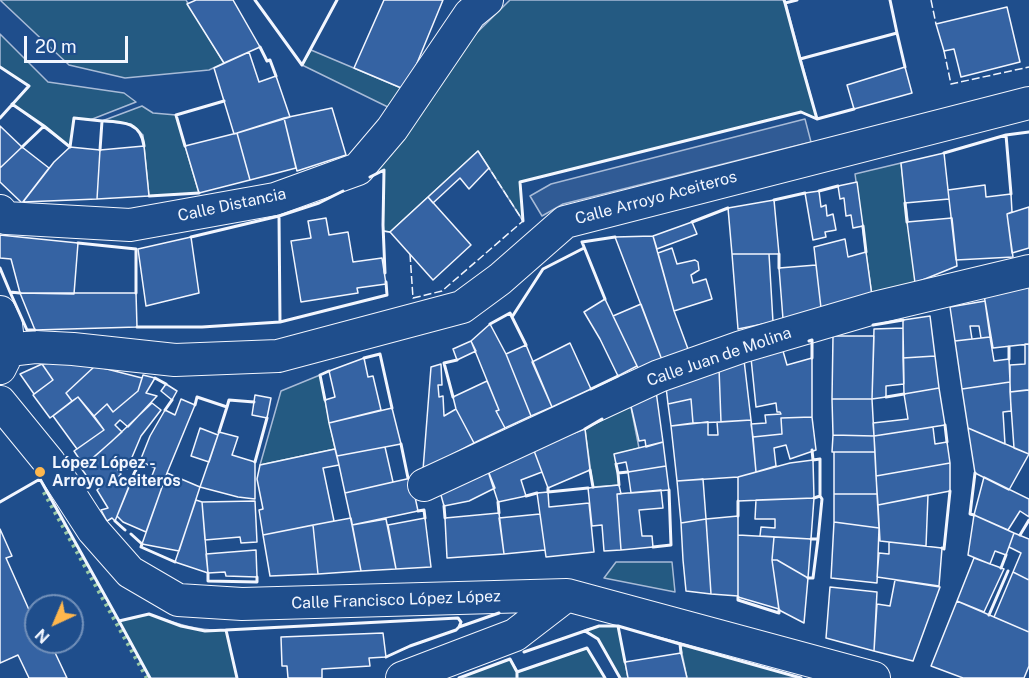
<!DOCTYPE html>
<html>
<head>
<meta charset="utf-8">
<style>
	body { margin:0 }
	#map { position:relative; width:1029px; height:678px; overflow:hidden; background:#1f4e8c; font-family:"Public Sans",sans-serif }
	canvas { display:block }
	.north { position:absolute; left:24px; top:594px; width:60px; height:60px; box-sizing:border-box; background:#1f4e8c; border:2px solid #7391ba; border-radius:50%; rotate:224deg; font-size:16px; font-weight:700; line-height:24px; text-align:center; color:#f2f6ff }
	.north::after { content:''; display:block; margin:auto; width:21px; height:27px; background:#ffb74d; clip-path:polygon(50% 0,100% 100%,50% 72%,0 100%) }
	.scale { position:absolute; left:24px; top:36px; width:104px; height:27px; box-sizing:border-box; border:3px solid #f2f6ff; border-top:0; padding-left:8px; font-size:18px; line-height:21px; white-space:nowrap; color:#f2f6ff; -webkit-text-stroke:4px #1f4e8c; paint-order:stroke }
</style>
</head>
<body>
<div id="map">
<canvas width="1029" height="678"></canvas>
<div class="north">N</div>
<div class="scale">20 m</div>
</div>
<script>
const ctx = document.querySelector('canvas').getContext('2d');
ctx.lineJoin = 'round';
function paint(path, color) { ctx.fillStyle = color; ctx.fill(path, 'evenodd'); }
function stroke(path, color, width, dash) { ctx.strokeStyle = color; ctx.lineWidth = width; ctx.lineCap = dash ? 'butt' : 'round'; ctx.setLineDash(dash || []); ctx.stroke(path); }
function label(font, color, halo, rows, align = 'center') {
  ctx.font = font + ' "Public Sans",sans-serif'; ctx.lineWidth = 4.5; ctx.setLineDash([]); ctx.textBaseline = 'middle'; ctx.strokeStyle = halo; ctx.fillStyle = color; for (const [text, x, y, turn = 0] of rows) {
    ctx.save(); ctx.translate(x, y); ctx.rotate((+turn || 0) * Math.PI / 180); ctx.textAlign = isNaN(turn) ? turn : align; if (halo) ctx.strokeText(text, 0, 0); ctx.fillText(text, 0, 0); ctx.restore();
  }
}
const green = new Path2D(`
	M0,0H186L224,63L209,70L125,78L69,65Z
	M510,0H785L817,119L801,112L520,182L523,221L478,151L390,232L383,231L384,170L374,175L378,161L439,70Z
	M0,34L48,82L124,93L136,102L90,120L74,118L70,147L12,104L28,86L0,67Z
	M311,50L406,90L394,110L302,65Z
	M142,106L153,113L176,115L199,193L149,196L143,135L131,124L102,121Z
	M901,163L916,287L872,296L855,174Z
	M320,375L335,449L260,465L281,391Z
	M630,402L639,448L615,455L619,485L593,487L585,429Z
	M616,562H672L675,592L604,578Z
	M149,614C176,624 198,631 226,630L237,678H150L119,621Z
	M599,626H618L628,678H620L598,639L585,630Z
	M680,644L801,678H687Z
	M587,648L605,678H459L510,659L518,672Z`);
paint(green, '#245a82');
stroke(green, '#a8bbd7', 1.5);
const parking = new Path2D(`
	M805,119L811,142L563,204L542,216L530,196L551,184Z`);
paint(parking, '#305b95');
stroke(parking, '#a8bbd7', 1.5);
const building = new Path2D(`
	M196,0H233L260,47L224,63L187,4Z
	M384,0H443L406,90L354,68Z
	M1007,7L1020,62L961,77L954,49L944,51L936,24Z
	M249,52L259,82L276,76L290,117L234,134L214,68Z
	M905,67L912,93L854,109L847,85Z
	M332,108L346,155L297,171L284,118Z
	M284,118L296,168L250,180L237,133Z
	M0,126L22,147L0,168Z
	M237,133L250,180L199,193L185,146Z
	M144,146L149,196L97,199L100,150Z
	M22,147L49,168L22,203L0,182V168Z
	M70,147L100,150L97,199L23,202L54,162Z
	M478,151L489,168L469,189L460,178L433,203L428,197Z
	M944,153L949,199L905,203L901,163Z
	M857,182L863,226L853,228L851,215L846,216L844,198L840,199L838,186Z
	M985,185L986,197L1011,194L1012,212L1007,214L1013,257L956,260L948,190Z
	M819,191L821,207L826,205L827,216L833,214L836,230L825,232L826,237L813,240L805,193Z
	M428,197L471,245L433,280L390,232Z
	M774,200L779,254H732L728,208Z
	M1029,207V248L1012,253L1007,214Z
	M326,218L329,235L348,232L353,262L382,258L386,284L357,288L358,293L301,302L291,241L311,238L308,221Z
	M952,218L957,266L915,283L907,222Z
	M692,222L697,234L657,249L653,236Z
	M0,235L78,243L74,294L20,293L11,259L0,258Z
	M653,236L674,311L688,349L662,360L615,237Z
	M191,237L199,293L146,306L138,249Z
	M845,239L848,257L866,252L872,296L821,308L814,247Z
	M672,248L677,264L695,260L698,262L699,270L691,275L693,283L706,279L712,299L674,311L658,253Z
	M732,254H769L773,322L738,329Z
	M816,265L821,308L783,319L779,268Z
	M1029,286V344L993,348L984,295Z
	M20,293H136L137,327L35,330Z
	M605,299L637,366L618,376L600,339L584,312Z
	M985,301L990,337L981,338L979,326H970L972,339L955,341L950,307Z
	M641,304L662,360L639,370L613,316Z
	M930,316L935,356L903,358V320Z
	M490,324L506,354L531,416L505,428L496,411L499,410L471,341Z
	M903,328L904,384L886,386V397L872,399L874,329Z
	M833,336H874L872,399H832Z
	M990,337L994,361L1009,359L1010,382L962,389L955,341Z
	M471,341L476,351L457,360L453,349Z
	M570,343L591,389L552,407L532,362Z
	M1025,344H1029V390L1010,392V365L1025,364Z
	M526,345L552,407L531,416L506,354Z
	M783,351L787,365L812,358V417L781,418L782,434L753,437L751,424L766,423L765,415L781,414L780,412H777L776,403L756,407L751,358Z
	M935,356L939,388L904,394L903,358Z
	M364,358L368,377L373,376L381,410L329,423L325,400L335,397L329,371Z
	M744,360L751,420L721,422L719,368Z
	M69,361L95,366L66,393L72,401L50,418L33,395L53,380L42,364Z
	M42,364L53,380L34,394L20,374Z
	M441,364L442,385H438L439,397L443,396L444,416L456,409L474,443L423,470L431,367Z
	M95,366L142,378L138,391L113,412L107,404L94,416L78,397L72,401L66,393Z
	M719,368L721,422L693,423L691,399L668,404L666,387Z
	M143,375L155,378L146,393L157,396L128,427L120,420L115,425L122,432L84,466L74,451L104,430L94,416L107,404L113,412L138,391Z
	M487,381L499,410L496,411L505,428L474,443L456,409L453,397Z
	M1010,382L1011,411L1003,412L1005,444L968,428L962,389Z
	M166,384L177,391L172,400L161,391Z
	M939,388L945,425L874,436L873,423L908,419L904,394Z
	M1026,390H1029V454L1014,448L1010,392Z
	M656,391L663,442L646,447L645,440L639,441L630,402Z
	M255,395L271,398L267,418L252,415Z
	M78,397L104,430L77,449L53,416Z
	M181,399L195,405L167,473L146,532L123,522L117,516L133,476L149,483L155,468L140,461L150,436L165,410L175,415Z
	M691,399L693,423L671,426L668,404Z
	M832,399H872L874,436L833,435Z
	M152,403L161,410L141,436L127,469L117,460L113,464L121,474L119,476L129,487L115,521L112,518L107,521L101,510L108,508L97,490L102,485L95,478L91,482L81,468L111,442Z
	M392,408L401,444L337,456L329,423Z
	M812,417L816,450L790,459L786,445L774,448L776,466L756,472L753,437L782,434L781,418Z
	M751,420L756,472L738,477L677,481L671,426L708,422V435H718L717,422Z
	M933,427L935,444L947,442L950,463L876,476L874,436Z
	M200,428L218,435L209,462L191,456Z
	M968,428L1029,454L1009,490L975,473Z
	M585,429L590,470L548,488L533,448Z
	M219,432L238,437L232,455L255,462V499L238,497L200,487Z
	M833,435L874,436L875,452H832Z
	M663,442L666,466L628,472L626,462L616,464L614,454Z
	M385,447L393,482L345,493L337,456Z
	M533,448L542,472L521,480L526,496L498,502L487,468Z
	M335,449L339,465L323,468L334,521L263,535L259,510L263,509L257,479L260,465Z
	M834,452H875L877,494H834Z
	M813,460L814,498L738,501V477L790,463Z
	M950,463V491L878,505L876,476Z
	M666,466L669,490L631,493L628,472Z
	M487,468L495,488L469,501L444,506L439,488Z
	M167,473L200,487L179,551L142,544Z
	M984,477L1029,499V517L1020,511L1008,530L974,515Z
	M411,478L418,511L352,525L345,493Z
	M703,479L706,519L681,523L677,481Z
	M619,485L621,494H617L621,550L604,551L602,525L592,526L588,488Z
	M661,490L663,508L639,510L642,536H652L653,547L621,550L617,494Z
	M548,492L549,507L589,503L594,552L546,557L537,493Z
	M834,494H877L879,528L834,522Z
	M928,495L926,546L880,541L878,505Z
	M814,498L811,539L760,536L761,527L775,528V519H755L756,500Z
	M196,500L202,502L208,573L175,562Z
	M255,501L257,542L241,543L240,537L205,540L202,502Z
	M499,513L504,554L447,558L445,518Z
	M540,514L545,550L504,554L499,518Z
	M974,515L1014,533L1006,555L995,551L990,564L968,555Z
	M738,516V596L711,594L706,519Z
	M351,518L361,571L318,574L313,525Z
	M425,518L431,567L396,569L388,525Z
	M386,519L396,569L361,571L352,525Z
	M706,519L708,548L711,594L686,591L683,560L681,523Z
	M834,522L879,528L877,583L831,578Z
	M313,525L318,574L270,576L263,535Z
	M0,529L12,556L6,558L34,621L36,620V642H50L67,678H29L18,655L0,663Z
	M1014,533L1029,539V580L1013,572L1021,553L1009,547Z
	M738,535L774,537L772,560L779,609L738,597Z
	M774,537L811,539L808,578L777,560H772Z
	M889,542L942,548L939,586L877,577L879,553L889,554Z
	M256,550L257,577L226,576L225,572L208,573L206,554Z
	M974,558L1004,569L984,612L957,601Z
	M772,560H777L808,578L804,623L779,610Z
	M1013,572L1029,580V632L994,617Z
	M895,580L940,587L913,661L874,651L877,604L890,606Z
	M830,587L877,592L874,651L826,638Z
	M957,601L1029,632V666L1024,678H963L931,666Z
	M383,633L386,657L369,658L370,666L322,669V678H288L287,666H282L281,637Z
	M681,653L687,678H628L625,662Z`);
paint(building, '#3563a3');
stroke(building, '#f2f6ff', 1.5);
const minor = new Path2D(`
	M0,211L6,218L130,225L275,199L358,169L392,129L470,14L487,0
	M0,312L6,324L9,350
	M0,368L9,350L35,347L73,349L175,360L278,356L462,307L500,279L565,222L1029,103
	M0,402L49,462L93,530L130,572L178,600L242,604L567,595L874,678
	M424,485L659,376L741,347L874,308L1029,271
	M402,678L515,635L567,595`);
stroke(minor, '#f2f6ff', 34);
stroke(minor, '#1f4e8c', 32);
stroke(new Path2D(`
	M44,492L147,678`), '#97c8a6', 4.5, [3, 4.5]);
stroke(new Path2D(`
	M931,0L936,24
	M944,51L951,84L1029,67
	M383,231L390,232
	M410,254L413,298L442,291L523,221L489,168`), '#f2f6ff', 1.5, [8, 3]);
stroke(new Path2D(`
	M255,0L302,65L337,0
	M784,0L785,3L797,0
	M785,3L800,59L897,33L890,0
	M897,33L905,67
	M260,47L267,61L270,60L276,76
	M800,59L817,119L854,109
	M0,67L29,86L0,118
	M12,104L44,126
	M185,146L176,115L224,101
	M22,147L44,126L70,147
	M70,147L74,118L102,121
	M100,150L102,121C123,122 141,122 144,146
	M944,153L1006,135
	M370,177L384,170L383,225L385,273
	M819,191L838,186
	M1011,194L1006,135L1029,132
	M149,196L199,193
	M774,200L805,193
	M905,203L907,222
	M523,221L520,182L801,112L817,119
	M692,222L728,208
	M863,226L866,252
	M191,237L279,216
	M78,243L136,249V293
	M779,254V268
	M0,268L10,292L20,293
	M10,292L27,330H35
	M605,299L582,242L615,237
	M280,322L279,216L319,203L343,191
	M490,324L510,313L512,317
	M873,325L903,320
	M137,327H202L280,322L387,295L386,282
	M809,341L812,340V358
	M526,345L512,317L543,269L584,248
	M1009,347V359
	M364,358L380,354L392,408
	M155,378L166,384
	M591,389L618,376
	M453,397L444,363L457,360
	M886,397L904,394
	M325,400L320,375L329,371
	M195,405L197,397L227,407L219,432
	M227,407L229,400L254,402
	M165,410L172,400
	M945,425L947,442
	M585,429L602,419
	M401,444L408,478
	M812,450L813,460L820,459V496
	M255,462L267,418
	M616,464L618,473L628,472
	M590,470L593,487
	M618,473L619,485
	M133,476L140,461
	M548,488V492L588,488
	M526,496L537,493
	M814,498L820,496L822,499L818,539
	M738,501V516
	M0,502L40,479L119,621L149,614L181,626L205,631L226,630
	M498,502L499,513
	M444,506L445,518
	M418,511L424,510L425,518
	M974,515L970,514L975,473
	M115,521L125,530
	M131,534L142,544L141,547L175,562
	M1020,535L1029,520
	M653,547L671,545L669,490
	M942,548L944,549L950,491
	M1001,568L1006,555
	M208,573V581L257,582V577
	M808,578H813L818,539H811
	M738,597V600L779,613V610
	M989,615L1008,571
	M119,621L150,678
	M459,627L499,613
	M585,631L598,639L620,678
	M524,652L599,626H618
	M681,653L680,644L801,678
	M625,662L618,626L680,644
	M517,672L587,648L605,678
	M237,678L226,630L458,618L461,622L459,627L456,630L410,646L386,657
	M459,678L510,659L517,672V678`), '#f2f6ff', 3);
for (const [x, y, r, color] of [
	[40,472,6,"#ffb74d"]
]) { const dot = new Path2D(); dot.arc(x, y, r, 0, 2 * Math.PI); ctx.fillStyle = color; ctx.fill(dot); stroke(dot, '#1f4e8c', 2); }
label('16px', '#f2f6ff', '#1f4e8c', [
	["Calle Arroyo Aceiteros",656,198,-15],
	["Calle Distancia",232,205,-12],
	["Calle Juan de Molina",719,357,-19],
	["Calle Francisco López López",396,600,-2]
]);
label('bold 16px', '#f2f6ff', '#1f4e8c', [
	["López López -",52,463],
	["Arroyo Aceiteros",52,481]
], 'left');
</script>
</body>
</html>
